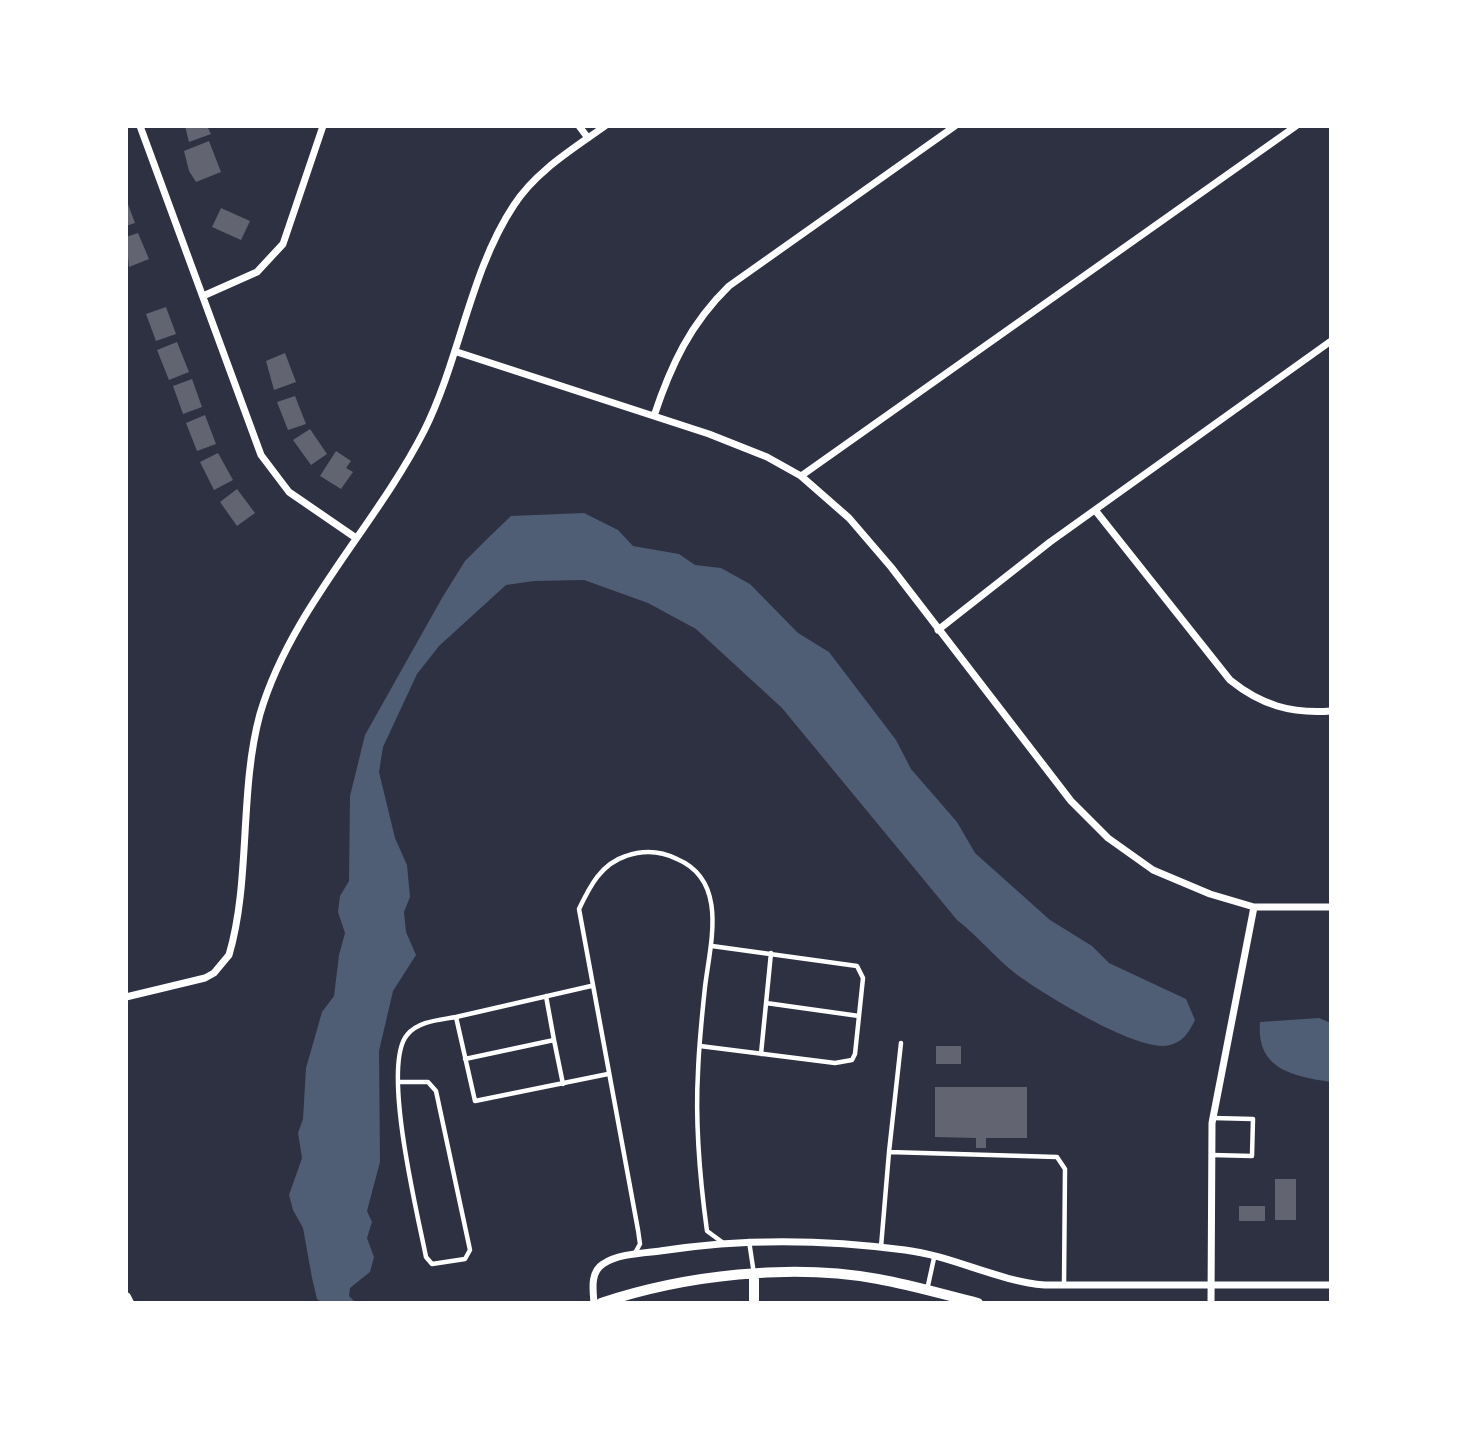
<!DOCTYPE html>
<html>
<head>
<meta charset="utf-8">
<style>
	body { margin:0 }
	#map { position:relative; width:1457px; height:1429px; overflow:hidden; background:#2d3142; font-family:Bitter,serif }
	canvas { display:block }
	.frame { position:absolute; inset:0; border:128px solid #fff; pointer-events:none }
</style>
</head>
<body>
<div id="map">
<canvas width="1457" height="1429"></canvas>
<div class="frame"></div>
</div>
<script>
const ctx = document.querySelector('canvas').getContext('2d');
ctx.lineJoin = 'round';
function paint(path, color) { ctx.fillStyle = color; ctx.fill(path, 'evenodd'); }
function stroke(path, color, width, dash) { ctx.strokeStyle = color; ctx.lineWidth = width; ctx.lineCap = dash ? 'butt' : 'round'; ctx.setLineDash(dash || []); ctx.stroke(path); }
paint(new Path2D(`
	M584,513L618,530L633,546L679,554L695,565L721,568L750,584L798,633L829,652L896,740L911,769L957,822L975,853L1050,920L1092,946L1109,963L1186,999L1195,1020C1189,1032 1183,1042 1170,1045C1139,1054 1042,993 1016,974C995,958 978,936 957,920L782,708L696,629L648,603L584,580L534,581L506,585L439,646L417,674L383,747L379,772L395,838L407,865L410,897L404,912L406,932L416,955L393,991L379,1051L380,1162L367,1211L372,1222L367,1238L374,1257L370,1272L350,1288L349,1296L356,1303H322L317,1299L312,1278L303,1228L293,1210L289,1195L302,1158L298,1133L303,1119L306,1068L322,1012L334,996L339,955L345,933L338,912L340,896L349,881L350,796L365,735L442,598L465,561L488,538L511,516Z
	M1319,1018L1331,1023V1082C1292,1076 1256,1069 1260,1022Z`), '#4f5d75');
paint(new Path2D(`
	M185,126H207L211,134L189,142Z
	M209,141L221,172L196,182L189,171L184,151Z
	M126,199L135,223L126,226Z
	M221,208L250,221L241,240L212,227Z
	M138,233L149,259L129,267L126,237Z
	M166,307L176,334L156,341L146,314Z
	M177,342L189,372L169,380L157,350Z
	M285,353L296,382L274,390L266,361Z
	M192,379L202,407L183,414L173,386Z
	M295,396L306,424L288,430L277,402Z
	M205,415L216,444L197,451L186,423Z
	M310,429L327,454L311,465L293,440Z
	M336,451L351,461L346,468L353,472L341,489L320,476Z
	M218,453L233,480L214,490L200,462Z
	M237,489L255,513L237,526L220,502Z
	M936,1046H961V1064H936Z
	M935,1087H1027V1138H986V1148H976V1138L935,1137Z
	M1275,1179H1296V1220H1275Z
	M1239,1206H1265V1221H1239Z`), '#626471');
stroke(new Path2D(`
	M591,986L456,1017L475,1101L608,1074
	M546,996L554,1040
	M766,1003L859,1016
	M700,1046L835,1063L852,1060L855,1054L863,978L857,966L712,946
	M761,1054L771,953
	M465,1059L554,1040L563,1084
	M400,1082H428L436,1091L470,1250L465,1259L432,1264L426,1257C418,1216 381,1066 407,1035C418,1021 440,1020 456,1017
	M889,1152L901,1043
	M1212,1155L1252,1156L1253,1119L1213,1118
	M749,1241L754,1274
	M881,1247L889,1152L1057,1157L1065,1169L1064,1285
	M635,1253L640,1244L638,1230L579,909C590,886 601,864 626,856C643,850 661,851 677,859C729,881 710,944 705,987C702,1015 699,1044 698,1072C695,1124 700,1180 707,1231L722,1242
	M927,1290L934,1258`), '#fff', 4.5);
stroke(new Path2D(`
	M140,126L261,455L289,492L356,538
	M579,126L588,138
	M203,296L257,272L283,244L323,126
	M457,352L709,434L767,457L801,476L849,518L891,567L1071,801L1108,838L1153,870L1210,894L1254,907H1331
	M654,416C671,365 690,324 729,286L955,126
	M801,476L1296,126
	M1095,510L1230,680C1261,705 1291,714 1331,711
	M938,630L1050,542L1331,341
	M126,997L205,978L214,973L229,955C251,881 239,790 260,714C291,609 375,527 424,431C460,359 470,271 514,205C536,171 573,149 605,126
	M594,1303C593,1290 590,1272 603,1264C617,1254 643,1253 660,1251C743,1238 822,1239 905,1250C953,1256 997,1281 1045,1285H1331
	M1211,1303L1212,1123L1254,907`), '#fff', 7);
stroke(new Path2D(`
	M754,1274V1303
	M601,1303C685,1275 791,1263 878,1279C912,1285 945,1295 978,1303`), '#fff', 10);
stroke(new Path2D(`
	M126,1297L129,1303`), '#fff', 10);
</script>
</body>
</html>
